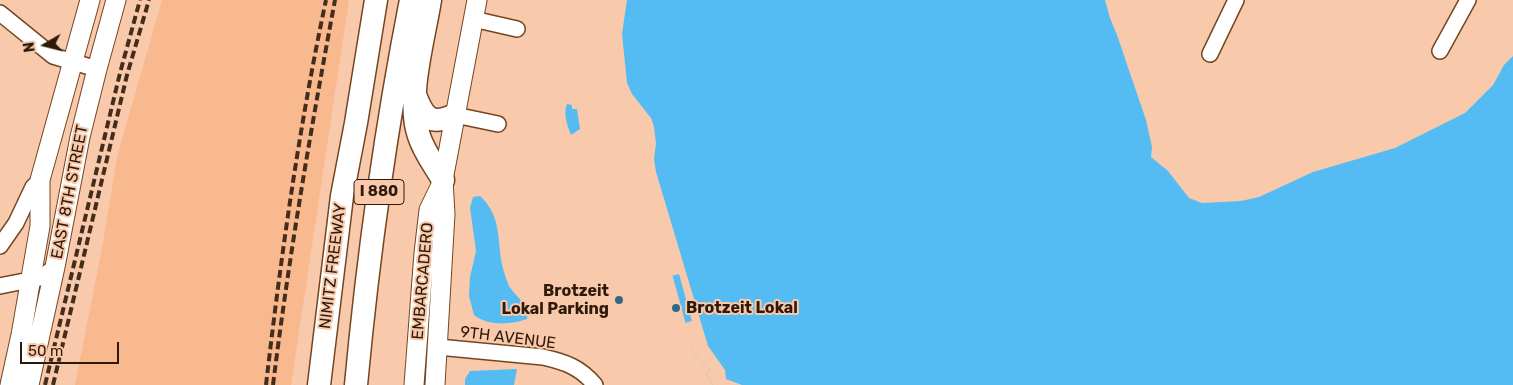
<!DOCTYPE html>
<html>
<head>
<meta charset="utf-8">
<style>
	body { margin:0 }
	#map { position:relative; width:1513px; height:385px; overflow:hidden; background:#f8caab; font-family:Rubik,sans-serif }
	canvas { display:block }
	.north { position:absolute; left:20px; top:20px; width:50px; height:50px; -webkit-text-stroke:4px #f8caab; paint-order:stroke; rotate:262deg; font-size:14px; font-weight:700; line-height:20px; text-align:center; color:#2e190a }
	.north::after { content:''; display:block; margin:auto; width:18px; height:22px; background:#2e190a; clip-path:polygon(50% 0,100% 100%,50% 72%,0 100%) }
	.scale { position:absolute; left:20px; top:342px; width:99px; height:22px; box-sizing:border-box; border:2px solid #2e190a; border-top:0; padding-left:6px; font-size:15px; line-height:18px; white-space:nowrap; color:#2e190a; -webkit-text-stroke:4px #f8caab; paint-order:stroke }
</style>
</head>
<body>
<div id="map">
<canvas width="1513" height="385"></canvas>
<div class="north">N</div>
<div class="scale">50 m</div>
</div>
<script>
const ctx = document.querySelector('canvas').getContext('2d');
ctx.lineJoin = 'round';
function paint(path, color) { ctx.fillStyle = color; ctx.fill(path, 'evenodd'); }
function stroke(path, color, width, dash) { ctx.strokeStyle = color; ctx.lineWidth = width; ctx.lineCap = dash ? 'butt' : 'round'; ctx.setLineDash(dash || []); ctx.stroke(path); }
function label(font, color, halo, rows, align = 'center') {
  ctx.font = font + ' Rubik,sans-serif'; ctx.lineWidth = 4; ctx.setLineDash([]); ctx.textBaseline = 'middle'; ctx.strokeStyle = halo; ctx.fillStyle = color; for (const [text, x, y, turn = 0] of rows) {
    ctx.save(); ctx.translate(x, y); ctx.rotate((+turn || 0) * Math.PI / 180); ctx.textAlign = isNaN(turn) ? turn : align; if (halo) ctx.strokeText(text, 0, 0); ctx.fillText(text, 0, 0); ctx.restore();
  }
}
paint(new Path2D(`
	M162,0H349L291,385H75L103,243L117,157Z`), '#f9b98e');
paint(new Path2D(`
	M616,0H1105L1110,18L1117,35L1146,120L1152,147L1151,157L1168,171L1189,198L1202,203L1241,201L1259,197L1313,172L1395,148L1465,113L1493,85L1504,65L1513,56V385H713L706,375L711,371L694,354L646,179L643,147L634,120L617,84Z
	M567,104L572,105V109H577L580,129L571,135C567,125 563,113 567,104Z
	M480,196C505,219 495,247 505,275C506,279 508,283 509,286C516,297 530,305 527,319C511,325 487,326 474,315L469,296L470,277L476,251L470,208L473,197Z
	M517,369L514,385H465V379L470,371Z`), '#55bcf3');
paint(new Path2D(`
	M614,0H627L622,34L627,83L632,94L651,118L654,127L656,143L654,159L656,172L708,346L725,370L726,379L742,385H713L706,375L711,371L694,354L685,323L692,321L679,274L671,276L643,175L641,143H639L632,121L618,93L617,85H614L608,24Z`), '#f8caab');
const minor = new Path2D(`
	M0,13L53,56L97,69
	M473,19L517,29
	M1440,51L1468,0
	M1210,54L1236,0
	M455,115L498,124
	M0,246L16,223L33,187L40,180
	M0,286L40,278L55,267
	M438,347L543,357C565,362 580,367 595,385`);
const major = new Path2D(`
	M10,385L21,335L40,226V180L90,0
	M29,385L55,267L80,137L97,69L116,0
	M414,385L424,253L429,210L443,181
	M435,385L445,214L443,180L477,0`);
const highway = new Path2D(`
	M430,0C424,38 406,100 419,136C424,152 435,166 443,180
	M415,95C424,118 430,126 455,115
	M319,385L342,196L356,123L376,0
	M356,385C368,256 386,127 411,0`);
stroke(minor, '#754521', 18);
stroke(major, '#754521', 21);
stroke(highway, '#754521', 25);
stroke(minor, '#fff', 15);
stroke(major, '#fff', 19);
stroke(highway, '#fff', 22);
stroke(new Path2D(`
	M45,385L120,73L140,0
	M53,385L127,75L149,0
	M266,385C281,256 299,127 326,0
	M273,385C289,256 311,128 335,0`), '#442d1c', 4, [8, 4]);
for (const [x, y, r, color] of [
	[619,300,5,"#336783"],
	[676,308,5,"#336783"]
]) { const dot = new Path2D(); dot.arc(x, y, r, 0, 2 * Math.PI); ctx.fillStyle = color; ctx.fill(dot); stroke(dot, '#f8caab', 2); }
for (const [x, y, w] of [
	[379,192,50]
]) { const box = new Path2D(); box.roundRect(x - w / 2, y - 12.5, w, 25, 4); ctx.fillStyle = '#f8caab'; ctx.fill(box); stroke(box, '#2e190a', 1); }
label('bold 15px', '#2e190a', null, [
	["I 880",379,192]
]);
label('16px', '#2e190a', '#f8caab', [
	["EAST 8TH STREET",70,192,-79],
	["NIMITZ FREEWAY",333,266,-83],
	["EMBARCADERO",423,281,-85],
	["9TH AVENUE",508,338,7]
]);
label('bold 16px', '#2e190a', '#f8caab', [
	["Brotzeit",609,291],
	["Lokal Parking",609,309],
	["Brotzeit Lokal",686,308,"left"]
], 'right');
</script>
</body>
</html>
